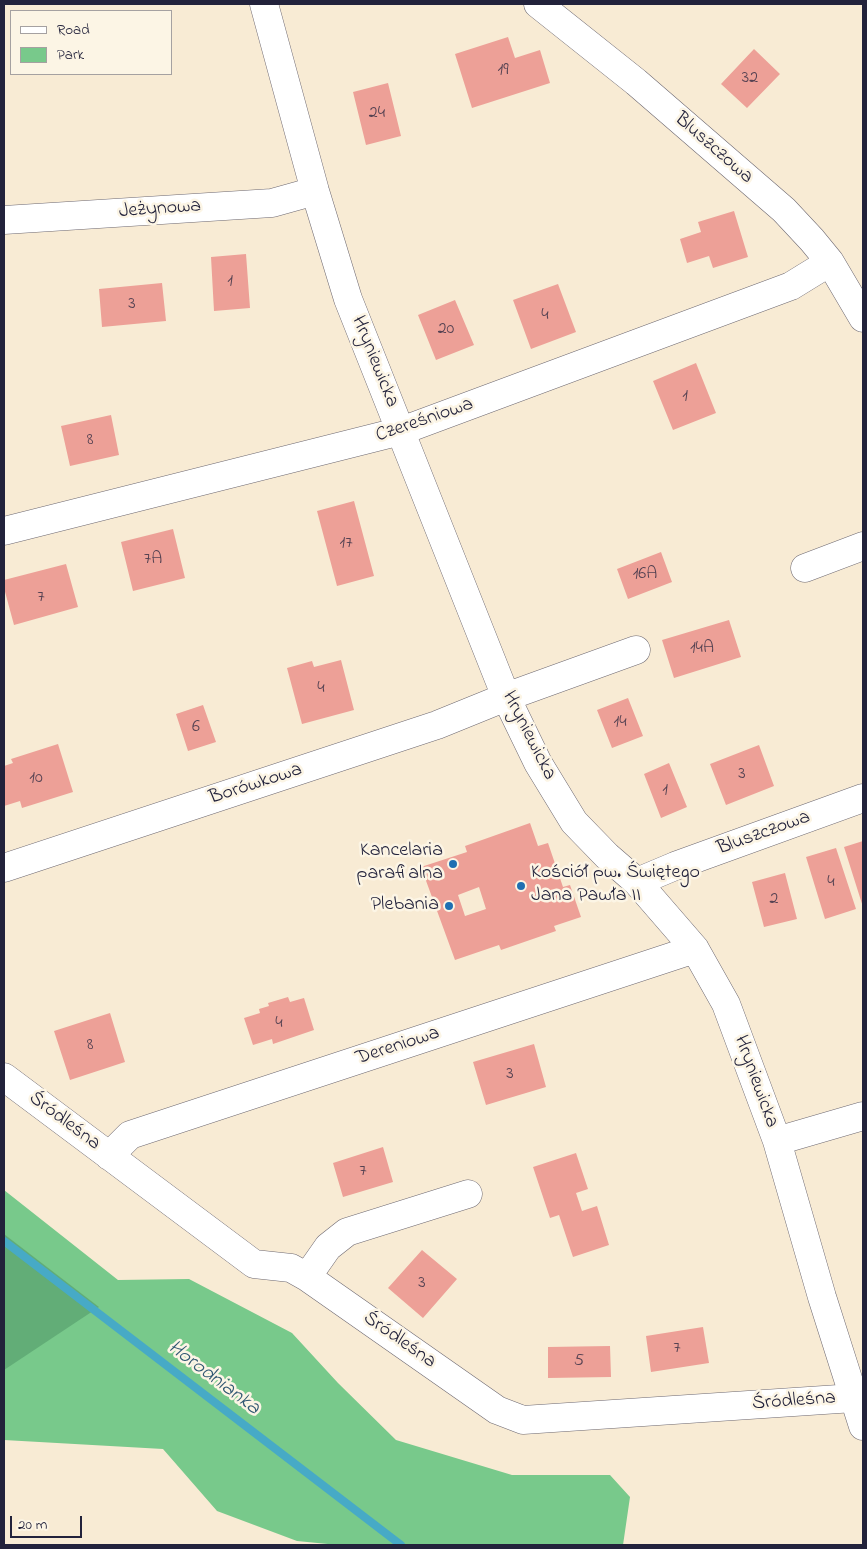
<!DOCTYPE html>
<html>
<head>
<meta charset="utf-8">
<style>
	body { margin:0 }
	#map { position:relative; width:867px; height:1549px; overflow:hidden; background:#f8ebd4; font-family:"Indie Flower",sans-serif }
	canvas { display:block }
	.frame { position:absolute; inset:0; border:5px solid #22223b; pointer-events:none }
	.legend { position:absolute; left:10px; top:10px; width:162px; height:65px; box-sizing:border-box; background:#fcf5e5; border:1px solid #a5a1a1; margin:0; padding:6px 9px; list-style:none; font-size:15px; color:#22223b }
	.legend li { display:flex; align-items:center; gap:10px; height:25px }
	.legend b { width:25px; border:1px solid #a5a1a1 }
	.scale { position:absolute; left:10px; top:1516px; width:72px; height:22px; box-sizing:border-box; border:2px solid #22223b; border-top:0; padding-left:6px; font-size:15px; line-height:18px; white-space:nowrap; color:#22223b; -webkit-text-stroke:4px #fcf5e5; paint-order:stroke }
</style>
</head>
<body>
<div id="map">
<canvas width="867" height="1549"></canvas>
<div class="frame"></div>
<ul class="legend">
<li><b style="height:6px;background:#fff"></b>Road</li>
<li><b style="height:14px;background:#78c98b"></b>Park</li>
</ul>
<div class="scale">20 m</div>
</div>
<script>
const ctx = document.querySelector('canvas').getContext('2d');
ctx.lineJoin = 'round';
function paint(path, color) { ctx.fillStyle = color; ctx.fill(path, 'evenodd'); }
function stroke(path, color, width, dash) { ctx.strokeStyle = color; ctx.lineWidth = width; ctx.lineCap = dash ? 'butt' : 'round'; ctx.setLineDash(dash || []); ctx.stroke(path); }
function label(font, color, halo, rows, align = 'center') {
  ctx.font = font + ' "Indie Flower",sans-serif'; ctx.lineWidth = 5; ctx.setLineDash([]); ctx.textBaseline = 'middle'; ctx.strokeStyle = halo; ctx.fillStyle = color; for (const [text, x, y, turn = 0] of rows) {
    ctx.save(); ctx.translate(x, y); ctx.rotate((+turn || 0) * Math.PI / 180); ctx.textAlign = isNaN(turn) ? turn : align; if (halo) ctx.strokeText(text, 0, 0); ctx.fillText(text, 0, 0); ctx.restore();
  }
}
paint(new Path2D(`
	M4,1190L118,1280L189,1279L292,1333L338,1383L396,1440L512,1475H610L630,1497L623,1545H338L297,1541L217,1511L163,1449L4,1440Z`), '#78c98b');
paint(new Path2D(`
	M4,1234L99,1307L4,1370Z`), '#62ad77');
stroke(new Path2D(`
	M4,1241L401,1545`), '#47aac6', 8);
paint(new Path2D(`
	M508,37L515,58L540,50L550,83L472,108L455,54Z
	M754,49L780,74L747,108L721,84Z
	M388,83L401,136L366,145L353,92Z
	M734,211L748,257L713,268L709,256L687,263L680,239L701,232L698,222Z
	M246,254L250,308L214,311L211,257Z
	M162,283L166,321L102,327L99,289Z
	M558,284L576,332L531,349L513,300Z
	M455,300L474,345L436,360L418,315Z
	M696,363L716,413L673,430L653,381Z
	M111,415L119,455L70,466L61,426Z
	M354,501L374,576L337,586L317,511Z
	M173,529L185,578L133,591L121,542Z
	M661,552L672,582L628,599L617,569Z
	M66,564L78,607L14,625L4,588V580Z
	M729,620L741,657L674,678L662,640Z
	M341,660L354,710L302,724L287,668L312,661L314,667Z
	M628,698L643,736L612,748L597,710Z
	M203,705L216,742L188,751L176,714Z
	M58,744L73,792L22,808L20,801L4,806V766L13,763L11,759Z
	M759,745L774,786L726,805L710,764Z
	M669,763L687,807L661,818L644,774Z
	M530,823L538,846L548,843L563,887L570,885L581,917L554,926L556,931L501,950L499,945L455,960L421,867L467,852L465,846ZM479,887L486,909L465,916L458,895Z
	M863,841V907L844,847Z
	M836,848L856,909L825,919L806,857Z
	M785,873L797,919L764,927L752,882Z
	M288,997L290,1002L304,998L314,1030L273,1044L272,1039L253,1045L244,1018L260,1013L259,1009L269,1006L268,1003Z
	M110,1013L125,1062L70,1080L54,1031Z
	M534,1044L546,1087L486,1105L473,1062Z
	M383,1147L393,1182L343,1197L333,1163Z
	M576,1153L588,1189L576,1193L582,1211L597,1206L609,1245L573,1257L559,1215L550,1218L533,1167Z
	M422,1250L457,1279L423,1318L388,1288Z
	M703,1327L709,1363L651,1372L646,1336Z
	M610,1346L611,1377L548,1378V1347Z`), '#eda097');
const minor = new Path2D(`
	M264,4L315,191L348,299L506,697L538,763L574,822L607,856L637,882L695,949L726,1004L777,1141L822,1297L863,1426
	M538,4L636,82L784,210L812,240L830,262L863,318
	M4,220L272,203L315,191
	M4,531L401,431L791,286L830,262
	M805,568L863,546
	M4,868L437,725L506,697L636,650
	M637,882L675,866L863,798
	M4,1077L254,1264L291,1268L307,1277L497,1410L523,1420L854,1398
	M777,1141L863,1116
	M109,1156L130,1135L695,949
	M307,1277L328,1247L347,1232L468,1194`);
stroke(minor, '#6d6871', 29);
stroke(minor, '#fff', 28);
for (const [x, y, r, color] of [
	[453,864,5,"#1f6fb2"],
	[521,886,5,"#1f6fb2"],
	[449,906,5,"#1f6fb2"]
]) { const dot = new Path2D(); dot.arc(x, y, r, 0, 2 * Math.PI); ctx.fillStyle = color; ctx.fill(dot); stroke(dot, '#fcf5e5', 2); }
label('18px', '#554252', null, [
	["19",503,71],
	["32",750,79],
	["24",377,114],
	["1",230,282],
	["3",132,305],
	["4",545,316],
	["20",446,330],
	["1",685,397],
	["8",90,441],
	["17",346,544],
	["7A",153,560],
	["16A",645,575],
	["7",41,598],
	["14A",702,649],
	["4",321,689],
	["14",620,723],
	["6",196,728],
	["3",742,775],
	["10",36,779],
	["1",665,791],
	["4",831,883],
	["2",774,900],
	["4",279,1024],
	["8",90,1046],
	["3",510,1075],
	["7",363,1172],
	["3",422,1284],
	["7",677,1349],
	["5",579,1362]
]);
label('20px', '#22223b', '#fcf5e5', [
	["Bluszczowa",713,149,41],
	["Jeżynowa",160,210,-4],
	["Hryniewicka",374,362,68],
	["Czereśniowa",425,421,-19],
	["Hryniewicka",528,736,63],
	["Borówkowa",256,785,-18],
	["Bluszczowa",764,834,-20],
	["Dereniowa",398,1047,-18],
	["Hryniewicka",755,1082,70],
	["Śródleśna",64,1122,37],
	["Śródleśna",399,1341,35],
	["Śródleśna",794,1402,-4]
]);
label('20px', '#22223b', '#fcf5e5', [
	["Kancelaria",443,852],
	["parafialna",443,875],
	["Kościół pw. Świętego",531,874,"left"],
	["Jana Pawła II",531,897,"left"],
	["Plebania",439,906]
], 'right');
label('italic 21px', '#315873', '#fcf5e5', [
	["Horodnianka",213,1379,37]
]);
</script>
</body>
</html>
